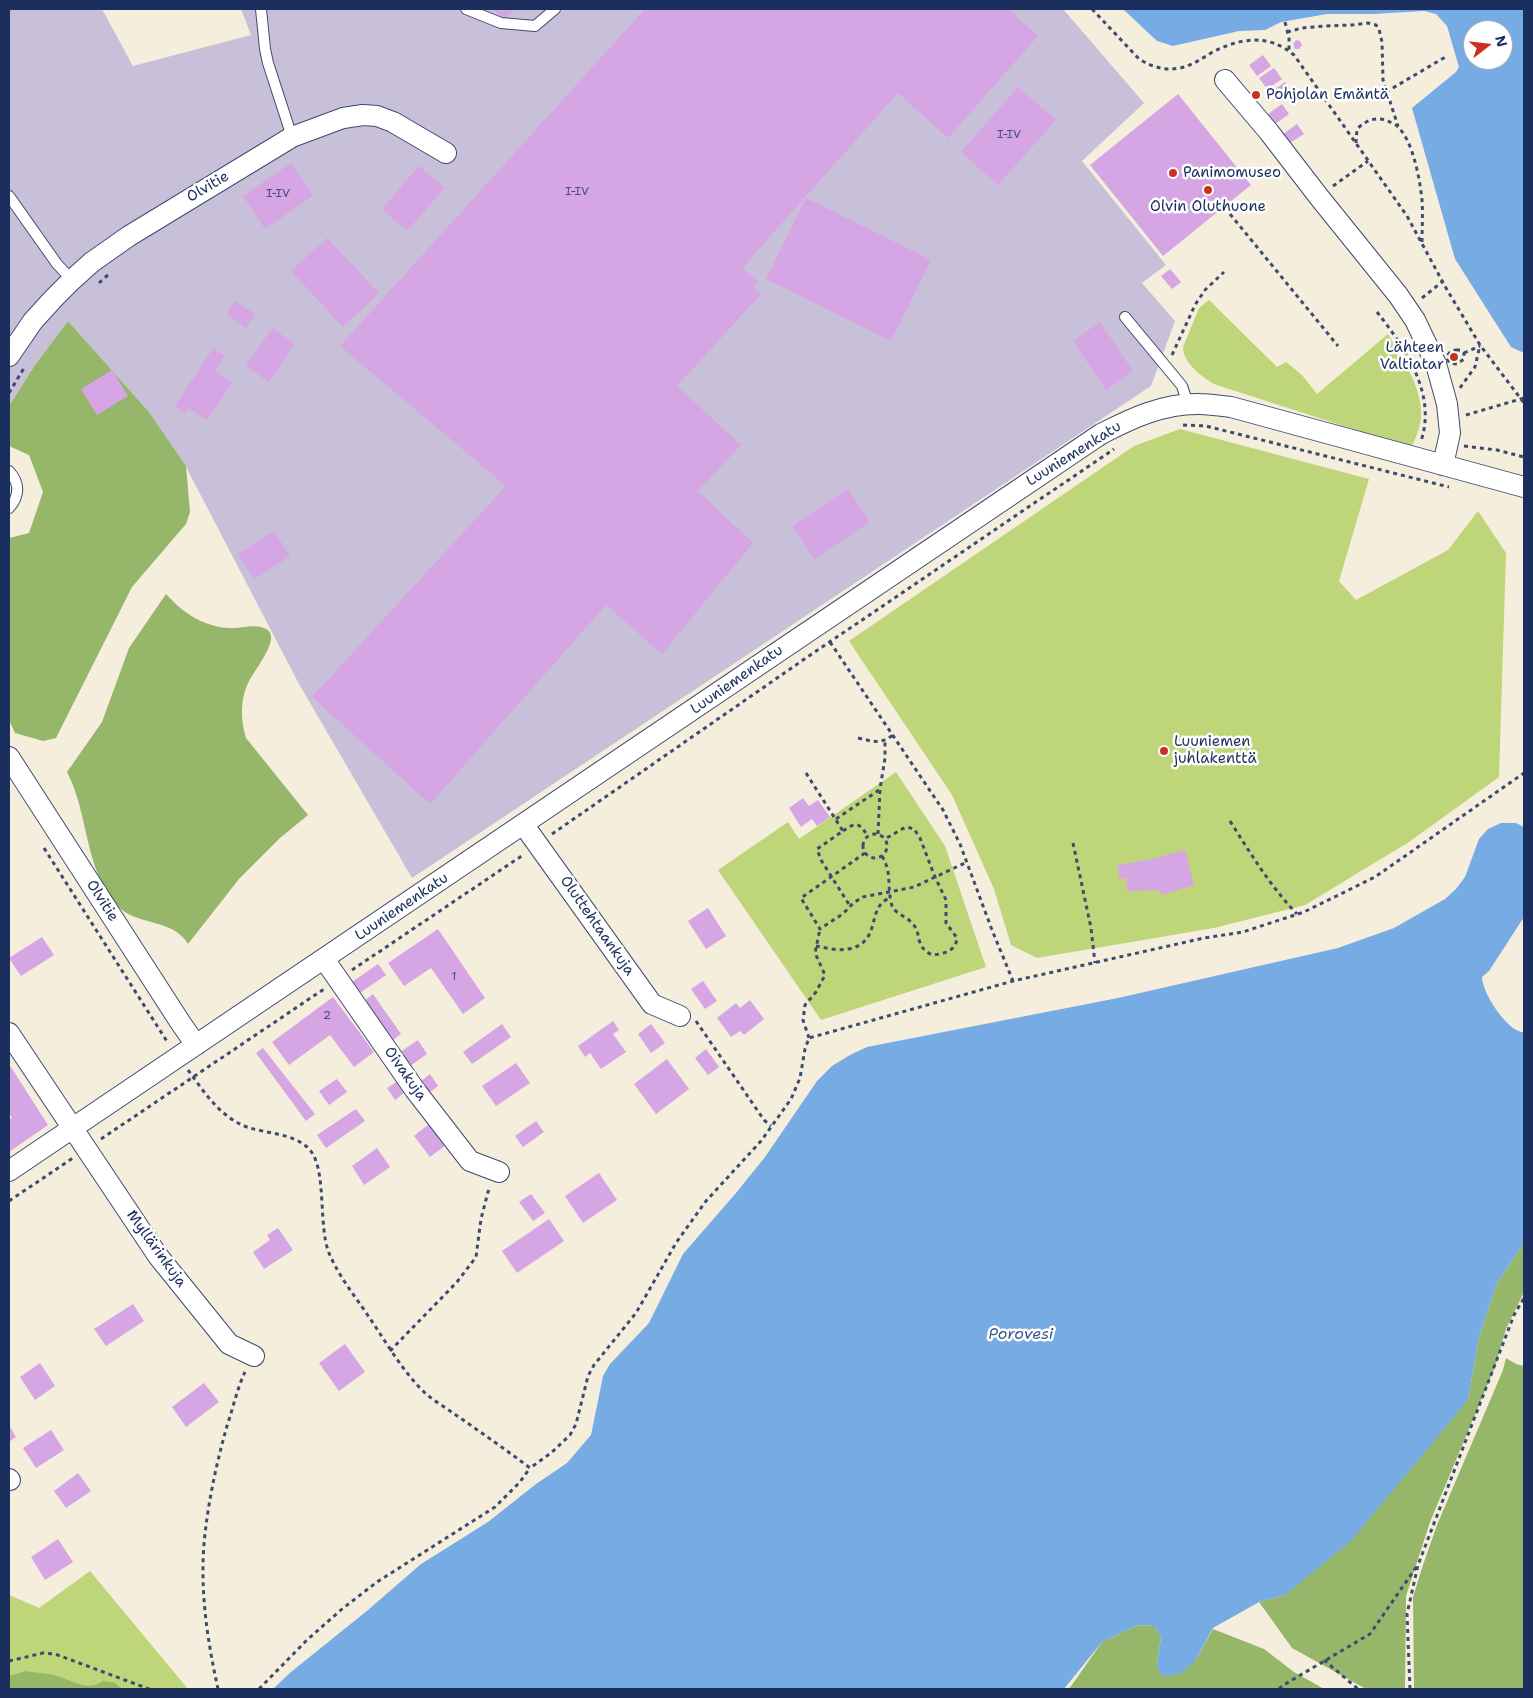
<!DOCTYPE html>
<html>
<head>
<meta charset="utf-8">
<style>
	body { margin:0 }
	#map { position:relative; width:1533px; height:1698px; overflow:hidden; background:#f5eedc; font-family:"Shantell Sans",sans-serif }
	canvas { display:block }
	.frame { position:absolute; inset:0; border:10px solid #1b2f5e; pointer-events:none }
	.north { position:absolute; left:1463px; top:20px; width:50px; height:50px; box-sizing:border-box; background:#fff; border:1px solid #a4acbf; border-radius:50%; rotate:74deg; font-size:14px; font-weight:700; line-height:20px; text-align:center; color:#1b2f5e }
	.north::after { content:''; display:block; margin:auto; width:18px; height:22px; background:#c8321e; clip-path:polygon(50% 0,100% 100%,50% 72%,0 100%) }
</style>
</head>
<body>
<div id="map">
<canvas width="1533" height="1698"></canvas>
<div class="frame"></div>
<div class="north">N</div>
</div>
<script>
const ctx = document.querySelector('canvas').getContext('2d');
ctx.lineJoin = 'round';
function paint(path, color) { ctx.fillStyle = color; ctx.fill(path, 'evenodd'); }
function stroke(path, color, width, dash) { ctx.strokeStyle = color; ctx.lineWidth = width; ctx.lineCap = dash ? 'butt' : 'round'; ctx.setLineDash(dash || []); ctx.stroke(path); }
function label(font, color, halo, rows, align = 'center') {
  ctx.font = font + ' "Shantell Sans",sans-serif'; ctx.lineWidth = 5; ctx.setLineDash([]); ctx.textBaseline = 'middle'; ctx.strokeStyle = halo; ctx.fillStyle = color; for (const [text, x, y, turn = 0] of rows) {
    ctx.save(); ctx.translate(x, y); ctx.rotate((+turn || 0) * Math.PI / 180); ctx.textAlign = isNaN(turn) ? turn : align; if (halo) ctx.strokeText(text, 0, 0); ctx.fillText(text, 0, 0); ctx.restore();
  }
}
paint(new Path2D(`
	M9,9H102L133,66L251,35L241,9H1063L1144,103L1082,161L1166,265L1142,283L1175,321L1151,386L412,878L299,684L185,465L149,412L68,321L35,365L9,406Z`), '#c8c0d8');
paint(new Path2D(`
	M1209,300L1277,367L1286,362L1302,375L1317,394L1388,334C1403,360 1423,388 1421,418C1420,429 1415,439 1411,448L1214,384C1202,377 1183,363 1183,347L1199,308Z
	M1180,429L1369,479L1339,581L1356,600L1448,550L1478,511L1506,553L1499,777L1409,842L1305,905L1214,928L1037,958L1011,945L994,889L952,795L849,641L1134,446Z
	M896,772L945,846L986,967L821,1020L718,870L788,822L799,839Z
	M90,1571L188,1689H9V1595L39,1608Z`), '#bed57a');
paint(new Path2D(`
	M68,321L149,412L186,466L190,512L186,524L132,587L56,738L43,741L15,733L9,720V538L29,533L43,492L29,455L9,446V406L35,365Z
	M166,594C185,615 207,629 236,628C245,627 258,624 266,629C274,633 271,643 268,649C263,660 256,669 250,679C240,697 240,719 246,738L308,815L280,838L239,879L188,944C172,917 135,927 116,904C84,868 89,814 67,772L102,722L129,648Z
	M1524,1243V1292L1506,1329L1495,1367L1430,1522L1406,1596L1405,1689H1366L1292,1648L1259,1602L1285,1595L1468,1400L1479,1337L1497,1283Z
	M1506,1358L1516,1364L1524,1366V1689H1414L1413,1597L1423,1565L1437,1525L1503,1370Z
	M1138,1625L1154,1626L1161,1637L1157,1666L1195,1661L1213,1629L1264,1649L1294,1672L1324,1689H1069L1102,1642Z
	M26,1671C35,1673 45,1673 54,1675C70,1679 87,1693 103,1681L115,1683L122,1689H9V1676Z`), '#96b66a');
paint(new Path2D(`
	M1123,9H1524V353L1511,347L1455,259L1412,108L1456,72L1459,67L1447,26L1436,14L1424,11L1373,14H1327L1281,22L1265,30L1239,31L1173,46L1157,41ZM1473,30H1503V60H1473Z
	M1501,823H1516L1524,827V917L1489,971L1482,977C1483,993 1500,1018 1513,1028C1516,1030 1521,1032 1524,1033V1243L1497,1283L1479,1337L1468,1400L1351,1541L1285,1595L1259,1602L1213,1628L1195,1661L1181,1673L1163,1677L1157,1666L1161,1637L1154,1626L1138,1625L1102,1642L1064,1689H273L291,1672L368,1610L421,1564L488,1522L536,1484L567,1463L591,1435L603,1376L610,1364L649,1323L683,1254L736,1193L765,1157L817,1081L832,1066L850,1055L867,1047L1118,998L1338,948L1394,928L1445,899L1456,889L1465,877L1479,839L1488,829Z`), '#76abe3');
paint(new Path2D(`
	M493,9H515L505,20Z
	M645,9H1008L1038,36L948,138L898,93L742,268L758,282L753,287L761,294L677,386L741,445L698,491L753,543L662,654L606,605L430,804L312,697L506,486L340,346Z
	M1296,40L1300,41L1302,45L1299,49H1295L1293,44Z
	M1263,55L1271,66L1257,76L1249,65Z
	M1274,68L1282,79L1267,89L1259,78Z
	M1285,82L1293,92L1279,102L1271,92Z
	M1018,87L1056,120L998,185L961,152Z
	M1178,94L1251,185L1163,256L1090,165Z
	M1282,104L1289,114L1275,124L1268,114Z
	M1297,124L1304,134L1290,143L1283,134Z
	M291,163L313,196L265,229L243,196Z
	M419,166L445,188L407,231L382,209Z
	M806,198L931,260L891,341L766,279Z
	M327,238L379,293L343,327L291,271Z
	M1170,269L1181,282L1172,289L1161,276Z
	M235,301L255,314L246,328L226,314Z
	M1100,322L1133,371L1106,390L1073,341Z
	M272,328L295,344L269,382L246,366Z
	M213,348L225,356L214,371L232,383L207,420L188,408L185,413L175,406Z
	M112,370L128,396L97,415L81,389Z
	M848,489L870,522L814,559L793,526Z
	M274,531L290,556L254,579L238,554Z
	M803,798L809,806L818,800L830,817L817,826L812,819L801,827L789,808Z
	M1185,850L1194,885L1161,895L1159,890L1127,891L1126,878H1119L1118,865L1152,859Z
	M708,908L726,936L706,949L688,921Z
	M438,929L485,998L463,1014L431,968L404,986L388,963Z
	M42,937L54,955L21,976L9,958Z
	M378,964L386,975L360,993L352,982Z
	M703,981L717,1001L705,1009L691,989Z
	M373,994L401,1034L392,1041L364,1001Z
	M333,997L374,1052L354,1067L330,1035L289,1065L272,1042Z
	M750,1000L764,1019L744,1035L740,1031L731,1037L717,1018L736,1003L740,1008Z
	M613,1021L619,1030L613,1034L626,1052L601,1069L590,1053L585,1057L578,1046Z
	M502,1024L511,1037L472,1064L463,1052Z
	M651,1024L665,1043L651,1053L638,1034Z
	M418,1040L427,1054L410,1066L400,1052Z
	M263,1048L315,1114L306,1121L256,1053Z
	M706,1049L719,1067L708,1075L695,1058Z
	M667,1059L689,1089L656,1114L634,1084Z
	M516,1063L530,1083L496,1106L482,1086Z
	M9,1064L48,1125L9,1152V1120L12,1118L9,1113Z
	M430,1074L438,1086L429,1093L421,1081Z
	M337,1079L347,1092L329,1105L319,1091Z
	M396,1082L404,1093L395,1100L387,1088Z
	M356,1109L365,1121L326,1148L317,1135Z
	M536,1121L544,1132L523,1147L515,1136Z
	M429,1124L446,1145L430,1157L414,1136Z
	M377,1148L390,1167L364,1185L352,1166Z
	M599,1173L617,1200L583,1223L565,1196Z
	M531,1194L545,1213L533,1221L519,1202Z
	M549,1219L564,1241L517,1273L502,1251Z
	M278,1228L293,1250L264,1269L253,1252L270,1240L267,1235Z
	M133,1304L144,1321L106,1346L94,1329Z
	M345,1344L365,1372L339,1391L319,1363Z
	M40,1363L55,1386L35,1400L20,1377Z
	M204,1383L219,1402L186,1427L172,1407Z
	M9,1425L16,1437L9,1442Z
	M51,1430L64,1450L36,1468L23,1448Z
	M78,1473L91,1491L66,1508L54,1491Z
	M58,1539L73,1562L45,1580L31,1557Z`), '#d5a5e4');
const lane = new Path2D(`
	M261,9L265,49L268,63L292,137
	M466,9L501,23L535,26L555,9
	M9,196L57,264L72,280
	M1125,317L1182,386L1188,404
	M9,471C20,483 20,496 9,508`);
const street = new Path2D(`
	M1225,80L1269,132L1319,197L1398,295L1415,320L1436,364L1447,404L1450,433L1443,465
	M9,356L33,321L54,298L72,280L92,262L129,236L292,137L343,118L363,115L377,116L393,122L446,153
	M9,757L180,1022L196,1045
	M523,824L652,1004L680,1016
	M324,959L415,1090L470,1161L499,1172
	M9,1033L158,1256L229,1344L254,1356
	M9,1171C373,927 736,679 1101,434C1132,418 1164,403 1200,404C1210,404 1220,406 1231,407L1524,487
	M9,1479L10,1480`);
stroke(lane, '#3c4c71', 12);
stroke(street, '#3c4c71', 22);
stroke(new Path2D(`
	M1092,9L1139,59C1152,67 1165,71 1180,68C1191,66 1201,59 1211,53C1239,38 1268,33 1294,55L1407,216L1446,288L1480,345L1524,403
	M1285,22L1289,38V51
	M1287,32L1302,28L1325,26L1352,25L1368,23L1376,25L1379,29L1382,42L1383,80L1398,126
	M1386,92L1447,56
	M1356,143L1357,129C1366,120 1377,116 1388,121C1391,123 1396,124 1398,127C1413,141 1420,180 1422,200C1423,214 1422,228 1422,242
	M1333,186L1368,161
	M1230,214L1338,346
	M99,283L109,274
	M1422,298L1442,282
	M1377,312C1405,348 1437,394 1421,441
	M1456,350H1461L1464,353V359L1457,364L1450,363L1447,359V356L1451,351Z
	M1464,353L1480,346
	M1172,355L1195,305L1205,290L1224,272
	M1460,388L1475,367L1480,345
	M9,393L24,368
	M1466,415L1524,398
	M1183,425L1206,426L1449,487
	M1464,446L1497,450L1524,457
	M830,642L943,810L960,844L992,930L1013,981
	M858,738C872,741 880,745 893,735
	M806,773L843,831L817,849L821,860L850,906
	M836,819L879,790
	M1230,821C1251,854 1270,886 1297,914
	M843,831C857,821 859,823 868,836
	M863 846a12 12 0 1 1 24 0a12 12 0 1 1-24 0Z
	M552,834L806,658L1114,449
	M878,834L880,789L885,758V741
	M1073,843L1091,928L1095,963
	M44,848L168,1043
	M865,853L801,898L820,929L844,913L853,903L863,897L914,887L967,862
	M882,856C892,873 887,884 891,902C893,914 905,915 912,923C923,934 913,945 932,955C944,954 956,951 957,938L946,923V900L935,877L920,838L914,829L907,827L902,829L885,839
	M816,946C826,948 838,951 848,949C883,943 865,907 890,898
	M352,970L523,855
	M696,1021L764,1120L771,1126
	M809,1038L803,1020L805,1005L816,992L825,975L815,953L820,929
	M188,1070C204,1092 220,1117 247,1127C267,1134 295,1133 310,1150C327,1170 318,1226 329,1253C339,1277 355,1296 369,1317C386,1342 401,1369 423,1391C431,1399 443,1406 453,1413C479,1431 505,1449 530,1468L551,1453L570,1435L576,1424L588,1376L594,1365L636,1313L676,1243L706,1201L761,1141L791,1099L800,1078L805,1049L809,1038L1013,981L1204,938L1243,932L1304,912L1375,877L1524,773
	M101,1139L324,989
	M9,1201L73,1158
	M390,1351L457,1282L476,1257L481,1219L488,1192L490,1187
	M1324,1660L1358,1689
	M9,1661L43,1653L55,1654L149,1689
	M218,1689C207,1639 199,1586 205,1534C209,1498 217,1461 227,1426C233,1408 237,1389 245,1372
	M259,1689L307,1640L342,1609L377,1582L495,1507L520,1482L530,1468
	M1279,1689L1282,1686L1370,1634L1417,1566
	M1410,1689L1407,1614L1418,1565L1514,1315L1524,1298`), '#3c4c71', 3, [4, 4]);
stroke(lane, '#fff', 10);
stroke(street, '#fff', 20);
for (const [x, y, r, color] of [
	[1256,95,5,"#c8321e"],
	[1173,173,5,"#c8321e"],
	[1208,190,5,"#c8321e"],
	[1454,357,5,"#c8321e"],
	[1164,751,5,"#c8321e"]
]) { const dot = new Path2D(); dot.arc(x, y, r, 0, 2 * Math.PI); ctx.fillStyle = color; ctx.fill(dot); stroke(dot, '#fff', 2); }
label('12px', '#4a4c80', null, [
	["I-IV",1009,135],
	["I-IV",577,192],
	["I-IV",278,194],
	["1",454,977],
	["2",327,1016]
]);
label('15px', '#1b2f5e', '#fff', [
	["Pohjolan Emäntä",1266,95],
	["Panimomuseo",1183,173],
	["Olvin Oluthuone",1208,207,"center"],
	["Lähteen",1444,348,"right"],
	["Valtiatar",1444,365,"right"],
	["Luuniemen",1174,742],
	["juhlakenttä",1174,759]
], 'left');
label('15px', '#1b2f5e', '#fff', [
	["Olvitie",208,187,-31],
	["Luuniemenkatu",1074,454,-32],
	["Luuniemenkatu",737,680,-35],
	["Olvitie",102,901,57],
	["Luuniemenkatu",402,907,-34],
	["Oluttehtaankuja",597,926,55],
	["Oivakuja",405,1074,55],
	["Myllärinkuja",156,1249,54]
]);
label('italic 16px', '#3b5a8d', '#fff', [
	["Porovesi",1021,1335]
]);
</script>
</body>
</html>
